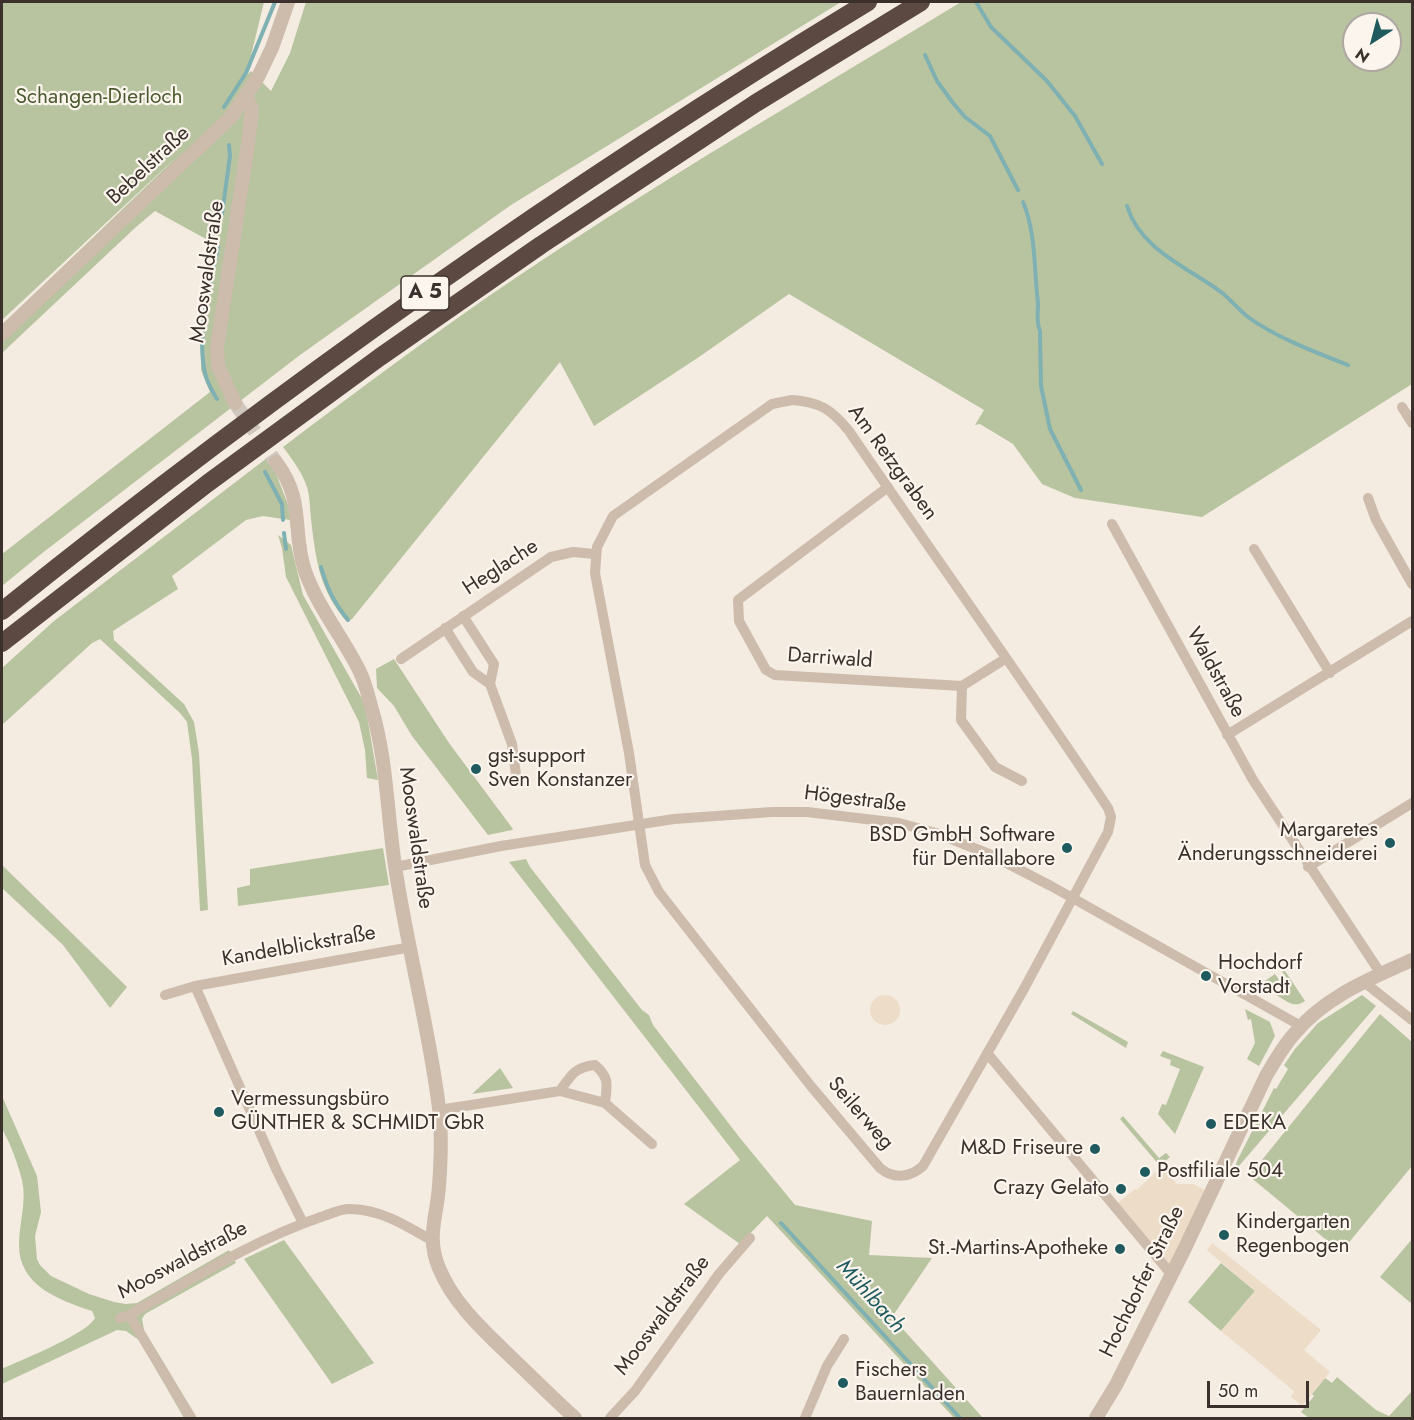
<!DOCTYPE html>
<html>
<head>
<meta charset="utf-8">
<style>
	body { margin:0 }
	#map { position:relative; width:1414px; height:1420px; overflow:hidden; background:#f4ebe1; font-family:Jost,sans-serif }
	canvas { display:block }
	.frame { position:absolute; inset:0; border:3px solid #3b302b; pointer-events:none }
	.north { position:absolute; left:1342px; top:12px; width:60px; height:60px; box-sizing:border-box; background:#fbf5ee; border:2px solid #aea6a0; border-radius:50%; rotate:216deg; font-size:16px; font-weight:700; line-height:24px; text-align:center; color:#3b302b }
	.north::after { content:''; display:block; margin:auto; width:21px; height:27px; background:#1f5a5e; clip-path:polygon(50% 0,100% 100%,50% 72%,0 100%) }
	.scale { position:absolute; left:1207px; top:1381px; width:102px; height:27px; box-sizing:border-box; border:3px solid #3b302b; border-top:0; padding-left:8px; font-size:18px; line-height:21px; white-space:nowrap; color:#3b302b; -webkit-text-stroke:4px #fbf5ee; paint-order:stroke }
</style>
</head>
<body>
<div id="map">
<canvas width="1414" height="1420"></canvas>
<div class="frame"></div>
<div class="north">N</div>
<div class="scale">50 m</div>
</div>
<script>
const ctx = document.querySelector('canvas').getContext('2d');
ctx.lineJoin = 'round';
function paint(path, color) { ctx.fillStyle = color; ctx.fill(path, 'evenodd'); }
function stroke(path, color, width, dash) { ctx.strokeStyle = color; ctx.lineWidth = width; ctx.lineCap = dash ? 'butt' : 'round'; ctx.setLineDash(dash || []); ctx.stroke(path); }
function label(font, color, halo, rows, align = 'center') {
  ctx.font = font + ' Jost,sans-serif'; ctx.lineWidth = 4.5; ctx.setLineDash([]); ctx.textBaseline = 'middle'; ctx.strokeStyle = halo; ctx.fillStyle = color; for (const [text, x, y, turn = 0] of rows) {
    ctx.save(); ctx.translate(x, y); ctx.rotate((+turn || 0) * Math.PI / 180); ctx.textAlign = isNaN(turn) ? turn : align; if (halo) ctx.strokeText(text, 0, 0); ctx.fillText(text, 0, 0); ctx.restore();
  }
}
paint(new Path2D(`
	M2,2H264L246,76L251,71L271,91L290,53L306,2H841L511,205L300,355L41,554L2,586V554L210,392L201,370V329L215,244L155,211L136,227L2,353V325L183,151L2,320Z
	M961,2H1412V384L1202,517L1075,498L1042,484L1013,444L980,424L975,425L984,410L789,294L699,357L594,426L560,362L352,619L347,622C319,589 316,561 311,519C310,509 310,497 307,487C302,472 292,459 283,447C373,379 462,312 556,251C688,164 826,84 961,2ZM1354,24H1390V60H1354Z
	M267,458L273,466L291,512L290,520L263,516L246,520L172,576L178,589L113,631L114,640L184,704L194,722L199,753L208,910L200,911L192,759L187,722L180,713L100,639L92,643L2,725V668L54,621Z
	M278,535L291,545L303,595L365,704L378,780L367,778L365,750L359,722L286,577L282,548Z
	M394,659L449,743L513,829L512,830L488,835L412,736L394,706L377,688L376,669Z
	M383,848L389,885L238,906L237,888L250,885V869Z
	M526,859L530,867L642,1010L649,1015L653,1025L740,1138L795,1205L872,1221L869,1255L932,1258L892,1317L983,1418H954L767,1216L740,1244L684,1204L740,1160L509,862Z
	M2,865L127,987L110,1008L63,945L2,888Z
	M1283,968L1305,1001C1294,1009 1287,1001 1276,995L1281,992L1278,987L1274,989L1262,983L1275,974L1281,983L1287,979L1281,970Z
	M1362,995L1376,1006L1233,1173L1237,1161L1274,1088L1276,1089L1288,1069L1284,1065L1295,1049L1318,1023Z
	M1245,1009L1270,1022L1275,1036L1259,1066L1247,1059L1255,1043L1251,1019L1248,1020Z
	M1073,1011L1128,1042L1126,1048L1071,1014Z
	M1380,1014L1412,1042V1166L1341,1252L1249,1176Z
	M1163,1051L1204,1067L1175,1134L1158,1114L1162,1104L1166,1105L1180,1069L1170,1065L1171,1060L1160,1056Z
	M500,1068L513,1088L472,1094Z
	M2,1096L37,1176L41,1212L35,1236L37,1259L40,1265L51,1276L89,1294L114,1302L126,1304L137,1303L229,1250L236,1263L145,1314L142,1319L144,1330L197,1418H184L139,1340L126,1331L117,1330L2,1384V1369C21,1360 87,1334 95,1318L92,1311C59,1300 19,1286 19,1245C19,1223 27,1202 22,1180C19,1169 15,1156 10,1145C8,1139 4,1134 2,1128C0,1119 2,1106 2,1096Z
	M1123,1116L1159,1158L1166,1153L1170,1157L1160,1166L1120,1119Z
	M1412,1239V1304L1380,1277Z
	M284,1240L374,1363L332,1384L244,1259Z
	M1221,1263L1255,1291L1221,1331L1188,1302Z
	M1337,1377L1376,1410L1389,1416L1412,1391V1418H1309L1301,1412L1314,1396L1312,1394L1325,1378L1332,1383Z`), '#b8c4a0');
paint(new Path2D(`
	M870 1010a15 15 0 1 1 30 0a15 15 0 1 1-30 0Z
	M1158,1170L1167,1172L1177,1184H1193L1211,1193L1171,1274L1114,1206L1135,1189L1137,1190L1140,1187Z
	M1212,1243L1321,1330L1304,1350L1330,1372L1302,1406L1291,1397L1294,1391L1221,1331L1255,1291L1207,1250Z`), '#ecdcc8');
stroke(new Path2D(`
	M976,2L991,27L1047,81L1075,116L1102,164
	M925,55L937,81L953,103L965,117L990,136L1018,190
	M224,107L246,73L275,2
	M1023,202C1036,232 1034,270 1038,303C1038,313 1036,322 1040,331L1041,386L1050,429L1081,490
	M1127,206C1140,249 1187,267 1221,292C1230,299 1238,309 1248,317C1275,337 1317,353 1348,365
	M222,214L230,156L229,145
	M217,399C212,390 207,383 205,373C196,333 210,286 218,247
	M265,472L282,504L283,520
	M284,533L286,549
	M321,567C327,588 334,603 348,620
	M781,1223L960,1418`), '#7fb0b2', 4);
stroke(new Path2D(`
	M235,403L276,462`), '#cfc6bd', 14, [14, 7]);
stroke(new Path2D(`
	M792,400C820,402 831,409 849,431C935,557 1024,681 1108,808L1111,817L1108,832L1025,987L923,1166C911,1177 894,1180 880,1168L810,1085L659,892L645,865L629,753L595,573L597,547L613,516L772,404Z
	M1402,407L1412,423
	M888,487L738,600L739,621L766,670L775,675L962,686L1005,659
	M1368,498L1376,520L1412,584
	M1112,524L1253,780L1381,974
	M1254,549L1330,673
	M463,616L494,664L490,684
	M445,628L473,672L490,684L512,744L516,775
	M401,659L551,557L573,552L595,554
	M962,686L961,720L995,767L1022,781
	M1227,735L1412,621
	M395,867L501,846L674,819L772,812H807L899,823L936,833L989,854L1051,886L1301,1026
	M1308,867L1412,803
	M1364,982L1412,1020
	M195,986L277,1171L303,1223
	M165,995L195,986L411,947
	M987,1053L1171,1274
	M560,1091C571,1075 575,1067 595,1065C610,1078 607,1085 605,1103
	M439,1110L560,1091L605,1103L652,1144
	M129,1315L191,1418
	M120,1318L129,1315C191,1280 253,1240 321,1217C330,1214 342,1208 351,1209C382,1210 405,1225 431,1240
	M610,1418L635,1391L719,1274L750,1238
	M805,1418L827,1366L844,1339`), '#cdbbac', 10);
stroke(new Path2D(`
	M2,334L231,117L258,77L272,48L288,2
	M235,403L218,366L217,347L248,144L252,109L246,96
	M276,462C306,502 291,529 305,571C318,608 343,637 360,672C365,682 368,695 371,706C387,758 387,813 395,866C407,947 429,1027 439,1108C442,1134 441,1160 439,1186C437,1217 426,1237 439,1268C453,1303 484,1331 511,1357C532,1377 553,1398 575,1418
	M1096,1418L1116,1385L1184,1250L1266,1076C1275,1061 1283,1046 1295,1033C1326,996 1370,979 1412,960`), '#cdbbac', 14);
stroke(new Path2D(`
	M2,611C277,390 566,185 868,2
	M2,643L208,483L380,357L541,245L756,103L921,2`), '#5c4a42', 18);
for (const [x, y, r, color] of [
	[476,769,6,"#1f5a5e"],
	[1390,843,6,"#1f5a5e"],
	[1067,848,6,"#1f5a5e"],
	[1206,976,6,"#1f5a5e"],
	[219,1112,6,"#1f5a5e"],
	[1211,1124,6,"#1f5a5e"],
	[1095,1149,6,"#1f5a5e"],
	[1145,1172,6,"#1f5a5e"],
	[1121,1189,6,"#1f5a5e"],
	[1224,1235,6,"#1f5a5e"],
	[1120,1249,6,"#1f5a5e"],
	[843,1383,6,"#1f5a5e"]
]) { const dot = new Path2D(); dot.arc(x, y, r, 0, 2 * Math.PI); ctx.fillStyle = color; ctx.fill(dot); stroke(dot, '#fbf5ee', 2); }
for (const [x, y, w] of [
	[425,293,48]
]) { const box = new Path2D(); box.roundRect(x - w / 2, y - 17, w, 34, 4.5); ctx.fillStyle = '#fbf5ee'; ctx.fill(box); stroke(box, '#3b302b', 1.5); }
label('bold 20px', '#3b302b', null, [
	["A 5",425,293]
]);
label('21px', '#4a5a2e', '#fbf5ee', [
	["Schangen-Dierloch",99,98]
]);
label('21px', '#3b302b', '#fbf5ee', [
	["Bebelstraße",149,166,-43],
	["Mooswaldstraße",208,272,-82],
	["Am Retzgraben",892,463,54],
	["Heglache",501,568,-33],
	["Darriwald",830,659,4],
	["Waldstraße",1215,673,61],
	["Högestraße",855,800,7],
	["Mooswaldstraße",415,838,82],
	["Kandelblickstraße",299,947,-10],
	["Seilerweg",860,1114,49],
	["Mooswaldstraße",183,1261,-28],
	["Hochdorfer Straße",1143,1282,-64],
	["Mooswaldstraße",663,1316,-53]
]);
label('21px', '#3b302b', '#fbf5ee', [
	["gst-support",488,757],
	["Sven Konstanzer",488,781],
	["Margaretes",1378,831,"right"],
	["Änderungsschneiderei",1378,855,"right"],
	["BSD GmbH Software",1055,836,"right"],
	["für Dentallabore",1055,860,"right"],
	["Hochdorf",1218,964],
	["Vorstadt",1218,988],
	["Vermessungsbüro",231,1100],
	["GÜNTHER & SCHMIDT GbR",231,1124],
	["EDEKA",1223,1124],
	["M&D Friseure",1083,1149,"right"],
	["Postfiliale 504",1157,1172],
	["Crazy Gelato",1109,1189,"right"],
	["Kindergarten",1236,1223],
	["Regenbogen",1236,1247],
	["St.-Martins-Apotheke",1108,1249,"right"],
	["Fischers",855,1371],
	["Bauernladen",855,1395]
], 'left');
label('italic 22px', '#1f5a5e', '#fbf5ee', [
	["Mühlbach",870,1297,48]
]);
</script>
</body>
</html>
